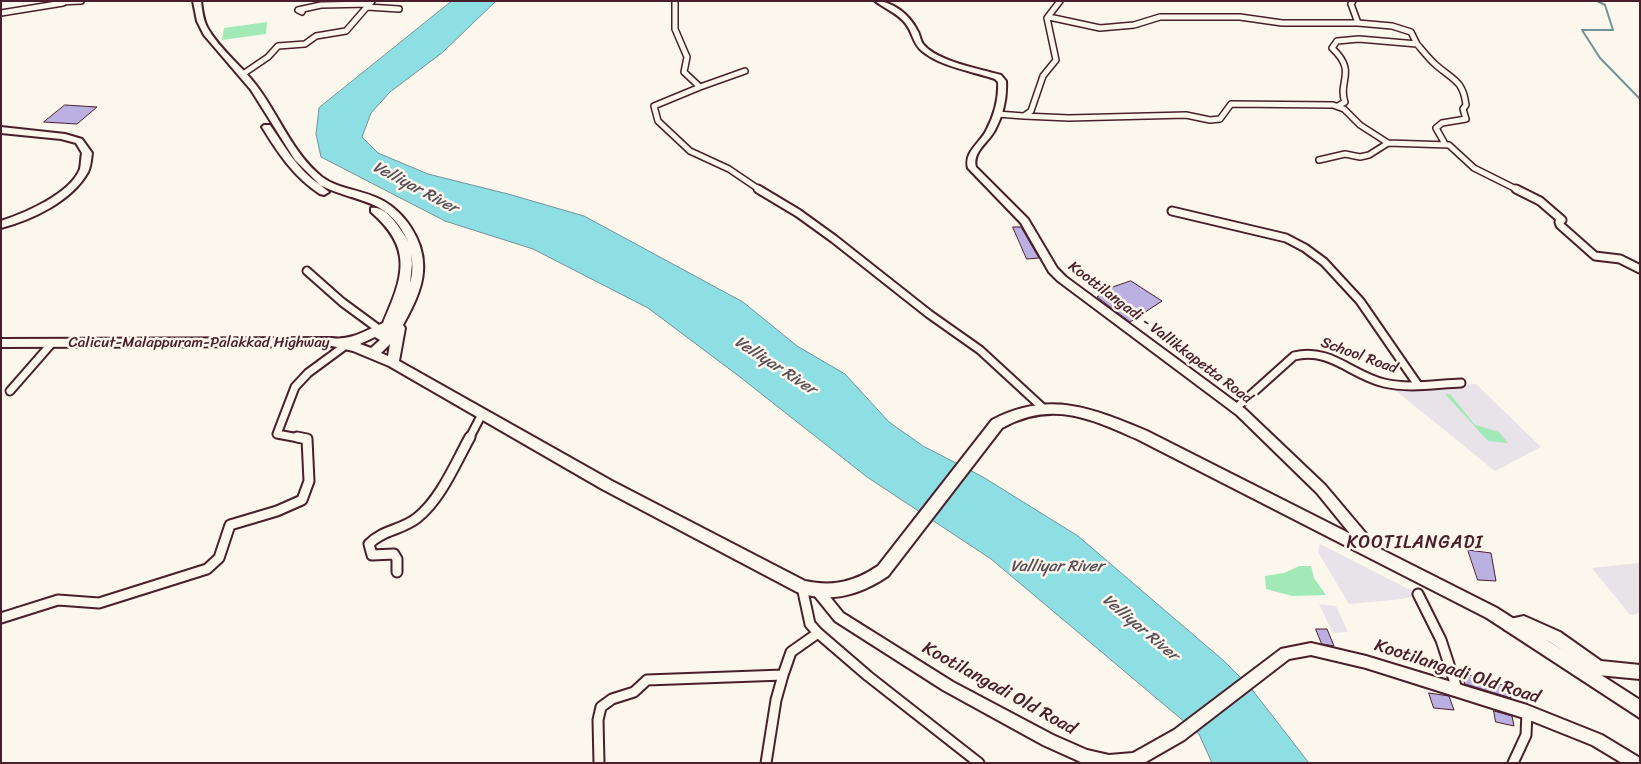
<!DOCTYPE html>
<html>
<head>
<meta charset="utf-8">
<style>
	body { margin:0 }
	#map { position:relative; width:1641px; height:764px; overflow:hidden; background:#fbf7ec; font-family:Sriracha,sans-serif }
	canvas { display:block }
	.frame { position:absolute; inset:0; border:2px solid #4a1f2b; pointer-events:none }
</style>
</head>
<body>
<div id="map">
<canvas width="1641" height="764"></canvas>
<div class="frame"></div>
</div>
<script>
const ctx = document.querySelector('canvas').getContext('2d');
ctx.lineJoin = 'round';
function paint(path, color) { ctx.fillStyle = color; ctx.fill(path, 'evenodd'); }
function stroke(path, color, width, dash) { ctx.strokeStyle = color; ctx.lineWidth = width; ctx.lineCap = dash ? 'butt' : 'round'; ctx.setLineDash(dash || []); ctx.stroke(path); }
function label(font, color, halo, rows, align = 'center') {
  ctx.font = font + ' Sriracha,sans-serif'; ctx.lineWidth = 5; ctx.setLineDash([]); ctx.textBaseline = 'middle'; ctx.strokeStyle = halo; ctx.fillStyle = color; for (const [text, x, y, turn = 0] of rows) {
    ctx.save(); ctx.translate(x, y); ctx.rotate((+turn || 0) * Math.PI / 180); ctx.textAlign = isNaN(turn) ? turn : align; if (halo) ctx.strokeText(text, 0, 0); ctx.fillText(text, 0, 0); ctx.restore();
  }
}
paint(new Path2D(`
	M1476,384L1541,447L1495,471L1395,390Z
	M1320,544L1418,594L1403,599L1349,604L1318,552Z
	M1640,563V613L1630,615L1592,568Z
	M1319,604L1336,606L1348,632L1333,633Z`), '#e8e2e9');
paint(new Path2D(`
	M267,22L266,34L222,40L224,28Z
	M1445,394H1450L1475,425L1499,432L1508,443L1488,441Z
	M1299,566H1311L1314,578L1326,595L1292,596L1266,589L1265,576L1284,573Z`), '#a1e9b7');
const water = new Path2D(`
	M452,1H496L443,52L390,92L371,113L362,137L378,153L428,174L508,194L584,216L743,302L797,346L845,374L889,422L923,446L983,477L1078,536L1224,661L1250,687L1309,763H1212L1199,734L991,559L867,477L740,377L648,308L533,249L445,221L321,157L316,134L319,108Z`);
paint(water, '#8ddfe4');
stroke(water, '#72929a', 1);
stroke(new Path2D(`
	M1597,1L1605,5L1613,30H1582L1600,58L1640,99`), '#72929a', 2);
const building = new Path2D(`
	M65,105L97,107L77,124L44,122Z
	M1013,227H1021L1039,258L1027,259Z
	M1131,281L1162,301L1130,322L1097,297L1113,287Z
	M1468,550L1491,553L1496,581L1478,580Z
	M1316,629H1327L1334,646L1322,644Z
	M1463,673L1509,687L1511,698L1465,684Z
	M1429,693L1449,696L1454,710L1434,708Z
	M1494,711L1512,716L1514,726L1496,722Z`);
paint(building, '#bab0e1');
stroke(building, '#4a1f2b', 1);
const minorFar2 = new Path2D(`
	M675,1V29L687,57L684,72L700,87L654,106L658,121L690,151L729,169L760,190
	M1353,1L1351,4L1358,23L1392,26L1411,32L1417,44
	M59,2L81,1
	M367,7L399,9
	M302,12L298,10L321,5L370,4
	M1,13L63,3
	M1049,17L1100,28L1134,25L1160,17H1240L1282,23H1358
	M243,74L268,57L278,46L305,44L316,36L346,31L372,1
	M700,87L745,71
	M1338,106L1345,102C1337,82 1358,72 1332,48L1337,41L1359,39L1417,44C1423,51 1429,59 1436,65C1453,80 1463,80 1466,105L1463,109L1466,119L1442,123L1436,128L1445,144
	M997,114L1024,116L1031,111L1043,76L1056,60L1047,18L1060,1
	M1024,116L1069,118L1186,115L1210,120L1220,119L1231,104L1333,105L1344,109L1360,125L1388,143
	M1319,160L1345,154L1360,157L1369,155L1388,143L1449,145L1474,168L1518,190`);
const minorFar1 = new Path2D(`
	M758,189L798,213L834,239L929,314L980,350L1043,408
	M1516,189L1540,201L1562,220L1559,222L1560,225L1595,256L1620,259L1640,269
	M1172,211L1286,238L1305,248L1324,262L1360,301L1418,385
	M307,271L342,302L380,330
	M10,391L52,343
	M1236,408L1294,356C1330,347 1351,375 1384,383C1409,389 1436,384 1461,383
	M304,439L277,434L295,387L308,373L346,345
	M469,439L482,414`);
const minor = new Path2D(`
	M397,572V559L394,554L372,555L369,544C382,530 402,530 417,518C441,499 455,464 470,437
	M802,587L810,624L818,633L868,676L979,763
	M1418,594L1441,640L1457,689
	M1,618L58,600L99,603L207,569L219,558L230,525L277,511L302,500L309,481L307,439L297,437
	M599,763L598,720L601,707L612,699L634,692L647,680L783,675L791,652L818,633
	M766,763L776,700L783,675
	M1513,763L1526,735L1527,712`);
const tertiary = new Path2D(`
	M818,586L822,587L843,613L953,682L1053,735L1087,750L1109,755L1133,753L1174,730L1281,649L1311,643L1366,656L1527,705L1602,735L1640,758V763H1622L1592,745L1527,719L1366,668L1311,655L1289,659L1184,740L1144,763H1083L1043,745L943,690L835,621L814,595L812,591L814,587Z`);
const secondary = new Path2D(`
	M875,1C892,1 909,14 917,30C920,34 920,40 923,44C936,61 980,69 1001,75L1006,81C1007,98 1003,115 995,130C988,143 972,152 976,167L1028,219L1057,268L1066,277L1245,409L1325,485L1379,549L1381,553L1379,557L1374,559L1369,557L1317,493L1237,415L1058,281L1049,272L1021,223L968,168C964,152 979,144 986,131C994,116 999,99 998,82L995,79C972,71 941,67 922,51C913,44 913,33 906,24C898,13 885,9 875,1Z
	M1524,616L1560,632L1601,661L1640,665V679L1598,675L1550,642L1523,629L1510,631L1505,630L1503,625L1505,620Z`);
const trunk = new Path2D(`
	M193,1H201C202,10 203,19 207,27C219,49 241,65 256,85C279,115 292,153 322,177C338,189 357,189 375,197C403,208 426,241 423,272C422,290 411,310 403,325L405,328L399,361L612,481L805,581C833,587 854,582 878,566L992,420C1049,390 1092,408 1147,431L1497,608L1640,700V718L1487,618L1137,439C1090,418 1051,400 1002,428L888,576C860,595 830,604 797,592L602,489L389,366L353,351L332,346L1,347V339L332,338C350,341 367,330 383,323C403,277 414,249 371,212V208C387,205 401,230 408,241C387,196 357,204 320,185L329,192L324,195L320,194C294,177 278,153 262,127L264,125H270C285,147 298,170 320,185L295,160L251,90L204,35L197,21ZM411,254C413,264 413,273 410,283L412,264ZM375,337L380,340L371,348L360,344ZM390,344L388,356L381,353Z
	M1,127L65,134L82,139L92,153C91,159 91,166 88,172C72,201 32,220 1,228V221C25,213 70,194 80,169C81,164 81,158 82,153L76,143L61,139L1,133Z`);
stroke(minorFar2, '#4a1f2b', 8);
stroke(minorFar1, '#4a1f2b', 11);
stroke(minor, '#4a1f2b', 13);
stroke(tertiary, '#4a1f2b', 4);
stroke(secondary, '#4a1f2b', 4);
stroke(trunk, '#4a1f2b', 4);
stroke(minorFar2, '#fbf7ec', 5);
stroke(minorFar1, '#fbf7ec', 7);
stroke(minor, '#fbf7ec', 9);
paint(tertiary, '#fbf7ec');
paint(secondary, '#fbf7ec');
paint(trunk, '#fbf7ec');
label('15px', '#4a1f2b', '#fbf7ec', [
	["Koottilangadi - Vallikkapetta Road",1160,333,37],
	["Calicut-Malappuram-Palakkad Highway",199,343],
	["School Road",1359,356,20]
]);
label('italic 16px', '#5b4f59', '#fbf7ec', [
	["Velliyar River",415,188,28],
	["Velliyar River",775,366,33],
	["Valliyar River",1057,567],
	["Velliyar River",1140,628,40]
]);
ctx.letterSpacing = '1px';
label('18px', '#4a1f2b', '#fbf7ec', [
	["KOOTILANGADI",1415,543]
]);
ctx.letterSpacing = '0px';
label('18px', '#4a1f2b', '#fbf7ec', [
	["Kootilangadi Old Road",1457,672,18],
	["Kootilangadi Old Road",999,689,29]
]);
</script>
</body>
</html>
